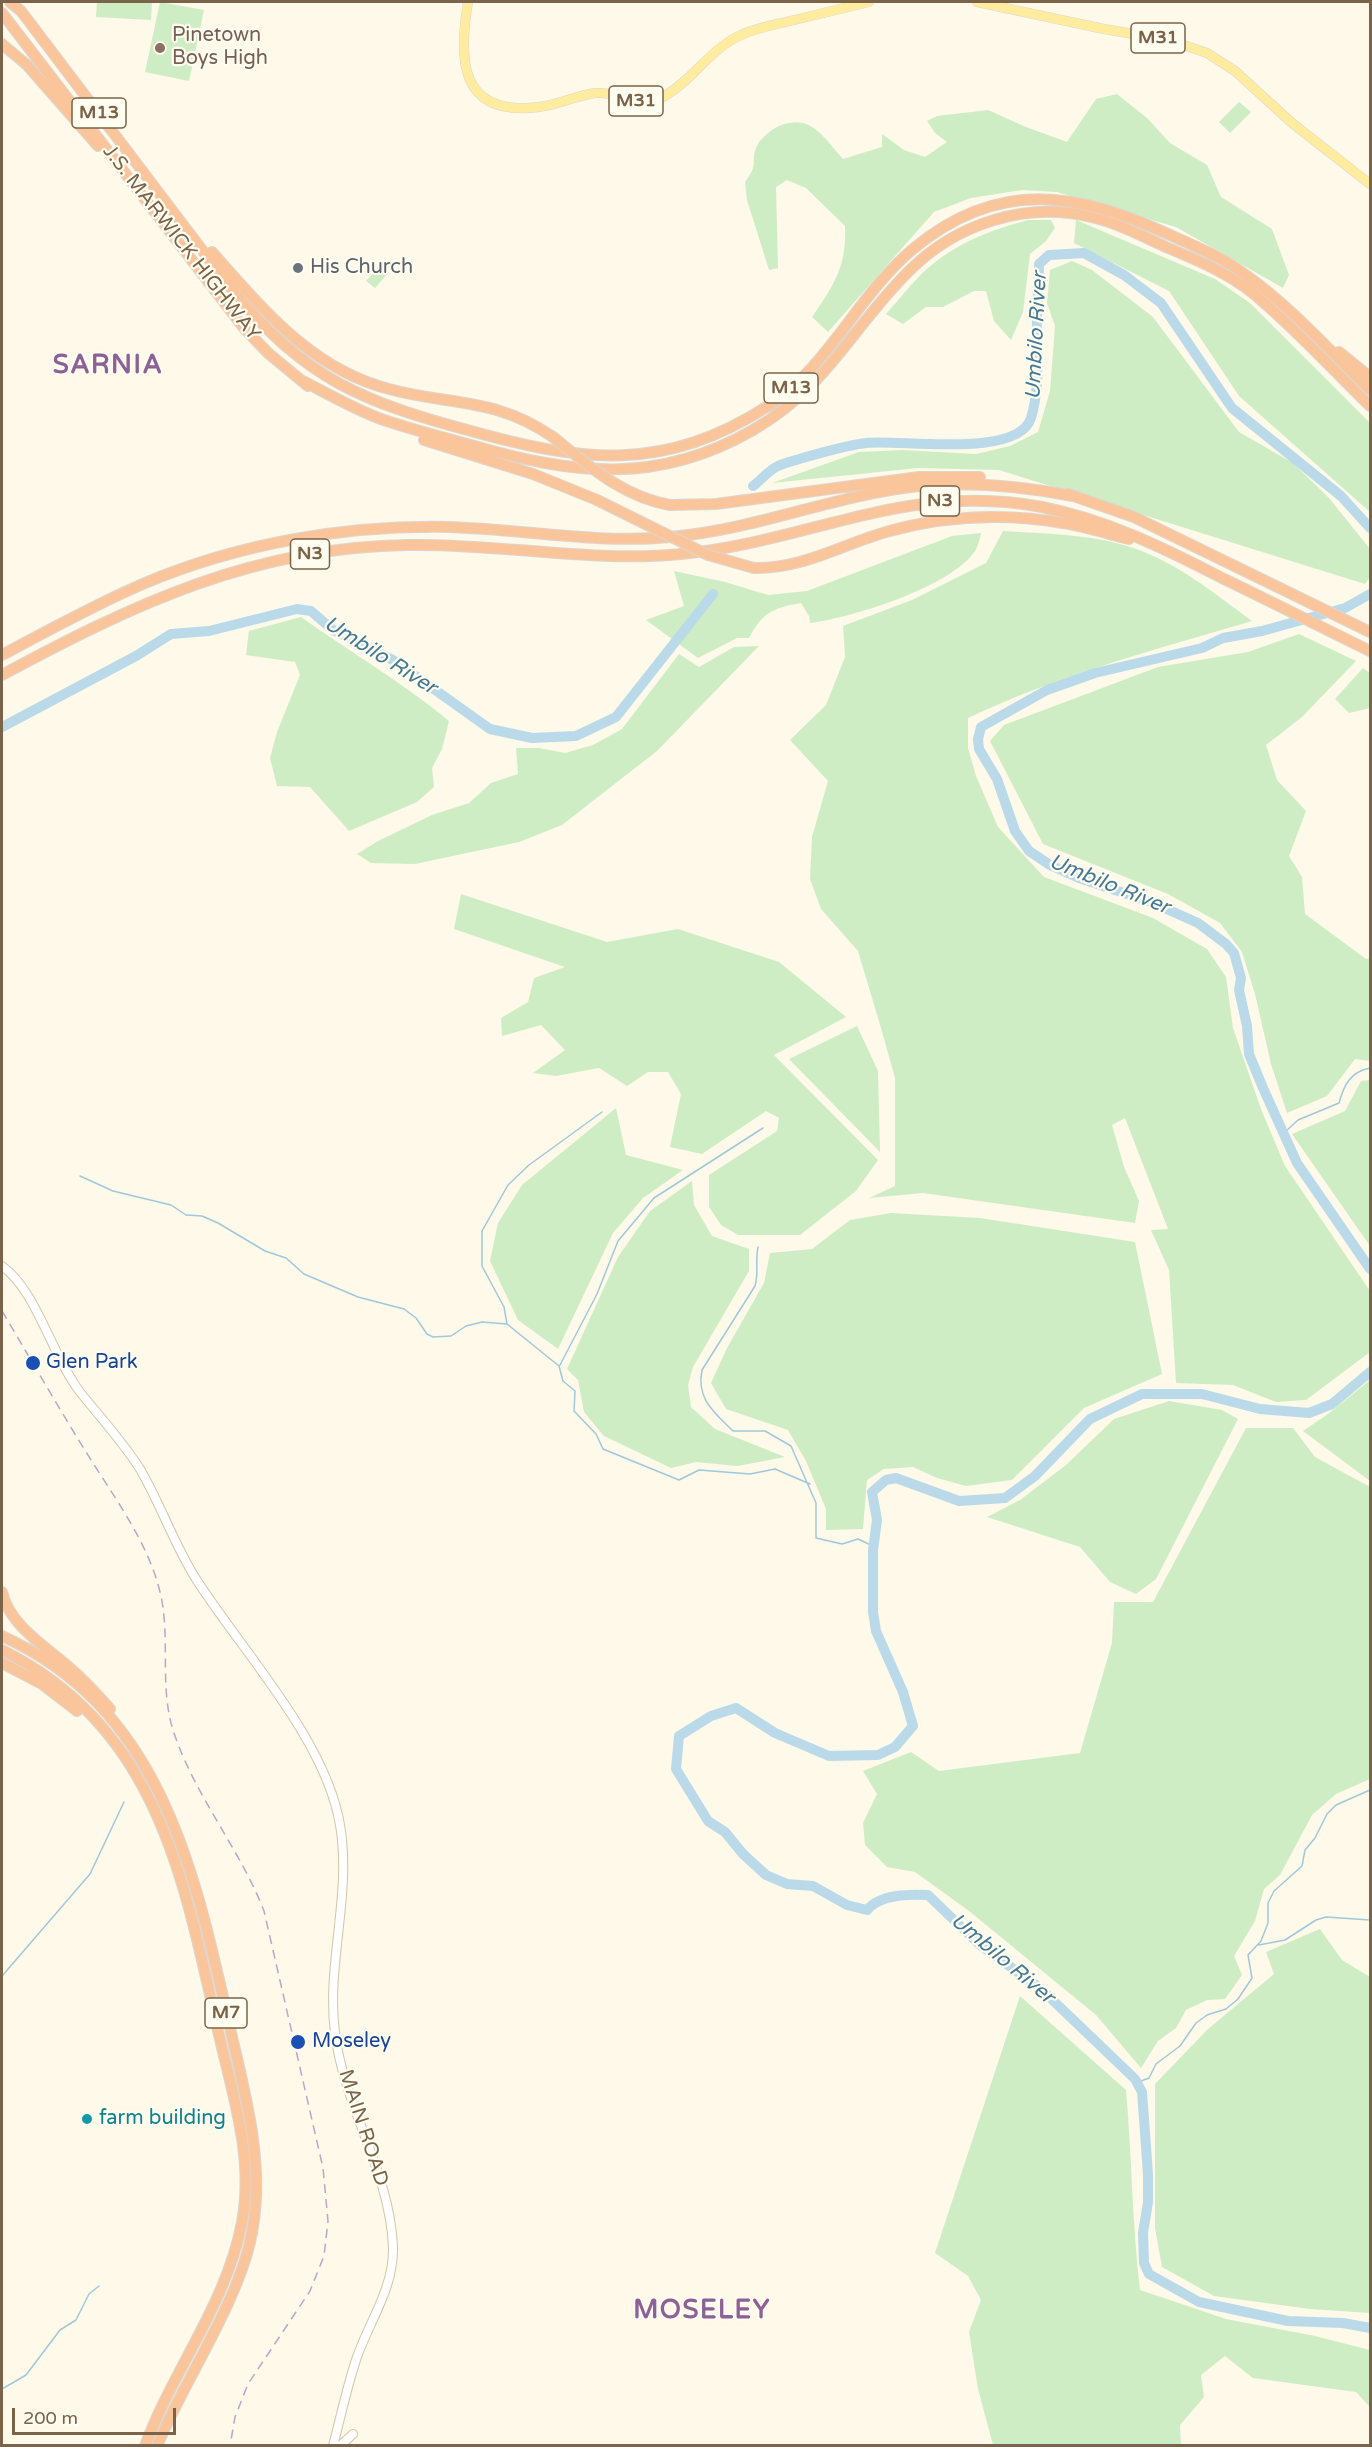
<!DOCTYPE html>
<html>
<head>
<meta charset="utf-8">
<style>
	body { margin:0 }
	#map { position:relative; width:1372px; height:2447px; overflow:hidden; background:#fef9e8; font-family:"Varela Round",sans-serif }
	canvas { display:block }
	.frame { position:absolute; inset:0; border:3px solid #7a6349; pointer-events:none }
	.scale { position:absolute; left:12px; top:2408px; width:164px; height:27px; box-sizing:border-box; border:3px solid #7a6349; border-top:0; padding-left:8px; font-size:18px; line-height:21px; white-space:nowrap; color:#7a6349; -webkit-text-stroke:4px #fffcf0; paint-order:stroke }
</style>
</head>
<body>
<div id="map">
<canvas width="1372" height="2447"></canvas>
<div class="frame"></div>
<div class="scale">200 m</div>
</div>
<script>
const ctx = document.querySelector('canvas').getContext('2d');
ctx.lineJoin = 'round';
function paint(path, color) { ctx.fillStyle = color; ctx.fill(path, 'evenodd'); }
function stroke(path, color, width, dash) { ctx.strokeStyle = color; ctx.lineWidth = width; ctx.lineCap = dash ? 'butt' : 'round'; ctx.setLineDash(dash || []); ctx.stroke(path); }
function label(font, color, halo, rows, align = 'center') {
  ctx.font = font + ' "Varela Round",sans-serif'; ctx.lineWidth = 4.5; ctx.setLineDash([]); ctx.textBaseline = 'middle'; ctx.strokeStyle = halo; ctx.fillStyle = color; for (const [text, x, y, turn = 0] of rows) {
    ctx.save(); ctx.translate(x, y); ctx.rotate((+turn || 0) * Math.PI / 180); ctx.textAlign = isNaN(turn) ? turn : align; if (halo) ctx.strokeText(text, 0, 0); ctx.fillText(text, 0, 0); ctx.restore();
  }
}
paint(new Path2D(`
	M97,2H152L151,20L96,17Z
	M160,2L204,10L189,81L145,72Z
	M1117,94L1147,118L1170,143L1207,165L1221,197L1272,229L1289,275L1283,288L1176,227L1057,192L1022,190L971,198L934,212L828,332L812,317C834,285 847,266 845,226L806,188L787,180L776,187L778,268L769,270L747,200L745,182C760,162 750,164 756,148C759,139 771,130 779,126C811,113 823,137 843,159L882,147V134L904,150L925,157L947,142L935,133L927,121L937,116L988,110L1026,127L1067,142L1096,99Z
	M1239,102L1251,112L1230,133L1219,122Z
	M1028,220H1051L1055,228L1046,241L1030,254L1023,312L1011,340L994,321L986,291H974L943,307H926L903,324L886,314C900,299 912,282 927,269C956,243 991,230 1028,220Z
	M1076,220L1215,279L1250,303L1370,423V512L1239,396L1169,291L1074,243Z
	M1072,261L1092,270L1153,317L1239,432L1293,463L1329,498L1370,549V577L1365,584L999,470L918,468L772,483L859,452L902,450L976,454L1010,446L1038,432L1050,391L1055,326L1047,303L1050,270Z
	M380,265L389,272L375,288L366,281Z
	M1003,531C1049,534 1101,534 1144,552C1184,568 1218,596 1252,621C1157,649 1058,675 968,718V748L976,776L998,827L1044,877L1153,918L1207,949L1226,977L1233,1028L1261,1109L1285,1166L1370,1291V1352L1306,1400L1276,1402L1233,1385L1176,1383L1169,1270L1151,1230L1168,1229L1125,1118L1112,1125L1124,1167L1139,1201L1135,1223L923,1193L869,1198L895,1186V1078L881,1028L858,951L821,909L810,879L812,837L828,781L790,740L826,705L845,657L843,626L912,600L986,563Z
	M981,533C980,538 978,546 975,551C951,587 851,618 810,623L809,616L801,603C773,608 763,612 749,638H737L698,658L646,620L684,606L674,571L725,582L768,595L807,591L952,536Z
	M301,617C350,652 402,682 449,721L442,749L432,768L434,787L417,802L349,831L310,787L277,786L270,758L277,732L300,675L295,662L246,655L249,631Z
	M1299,634L1356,661L1302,717L1266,745L1277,780L1306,811L1289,856L1302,877L1305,914L1366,959L1370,958V1061L1355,1059L1327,1096L1287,1113L1271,1064L1255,994L1242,952L1220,923L1168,894L1043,844L990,741L1004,725L1158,667L1248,652Z
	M759,646L657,751L562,825L519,842L415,864L371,863L357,854L378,841L432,815L469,803L491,783L518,774L516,748H539L565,753L593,745L622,729L679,654L699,667L734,647Z
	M1363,668L1370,673V708L1349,713L1335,699Z
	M461,894L607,942L678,929L779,962L846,1017L774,1055L878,1160L856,1191L800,1235H738L721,1225L709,1207V1175L777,1131L779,1118L766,1111L702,1154L670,1147L681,1094L668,1072H648L627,1086L599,1068L556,1076L533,1073L565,1050L541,1025L502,1036L501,1018L528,1002L534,978L565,967L454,929Z
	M857,1026L878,1071L880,1152L789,1059Z
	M1370,1080V1246L1292,1134L1345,1111L1361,1081Z
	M616,1108L626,1155L683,1170L643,1198L613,1233L558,1349L518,1320L490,1261L498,1223L522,1185Z
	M692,1181L694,1205L712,1236L749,1249V1271L693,1367L688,1385L691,1407L715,1429L785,1457L738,1466L696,1462L671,1468L604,1436L584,1412L578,1380L567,1369L618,1257L650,1211Z
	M891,1213L980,1218L1135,1242L1162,1374L1084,1408L1012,1480L966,1486L937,1478L913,1467L884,1469L867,1480L863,1529L826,1530V1509L806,1461L788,1430L726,1409L711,1383L727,1348L764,1283L770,1253L812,1249L850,1220Z
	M1370,1380V1481L1303,1431L1328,1414Z
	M1169,1401L1222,1410L1238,1419L1156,1579L1136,1594L1110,1582L1080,1547L987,1517L1020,1500L1066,1465L1114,1419Z
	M1246,1428H1293L1315,1457L1370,1487V1779L1336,1794L1312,1815L1280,1875L1264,1889L1255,1921L1234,1956L1242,1975L1225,1999L1207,2000L1186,2010L1176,2028L1158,2041L1141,2068L1096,2015L969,1911L915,1872L887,1867L865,1845L863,1823L877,1794L863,1771L911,1752L939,1771L1080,1753L1112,1643L1114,1602H1153Z
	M1320,1929L1342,1960L1370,1977V2313L1310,2309L1214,2296L1162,2267L1155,2228V2084L1208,2029L1274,1974L1266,1952Z
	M1020,1996L1126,2090C1132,2157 1132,2224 1140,2290L1226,2319L1315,2336L1370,2350V2407L1356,2392L1253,2378L1225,2356L1201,2375L1204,2397L1180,2425L1181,2445H993L978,2389L969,2332L981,2300L968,2276L935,2253Z`), '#ceedc5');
stroke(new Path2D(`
	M1285,1132L1298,1120L1339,1103C1344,1085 1350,1072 1370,1068
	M80,1176L113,1191L171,1205L186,1215L202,1216L218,1223L265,1251L286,1258L304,1274L358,1297L404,1309L416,1318L427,1334L433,1337L451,1336L466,1326L482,1322L507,1324L559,1366L563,1381L575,1391L574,1411L596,1434L603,1449L679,1480L699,1470L750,1474L775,1469L810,1484
	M758,1247C755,1261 759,1273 755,1286L702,1370C696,1399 714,1412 733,1431H765L791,1446L816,1503V1538L842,1544L858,1539L873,1546
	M507,1324L504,1307L482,1266V1231L508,1185L529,1165L602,1112
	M560,1365L597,1294L618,1241L654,1198L763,1128
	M1259,1945L1285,1940L1316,1920L1326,1917L1370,1920
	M2,1976L90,1874L124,1802
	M1138,2085L1141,2081L1149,2078L1156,2064L1180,2046L1196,2023L1207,2015L1226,2009L1238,1999L1252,1978L1248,1955L1261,1941L1268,1923V1903L1274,1891L1302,1866L1305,1850L1315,1838L1327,1814L1336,1805L1370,1790
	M2,2389L26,2375L60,2330L76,2320L89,2294L99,2286`), '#a0c8dc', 1.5);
stroke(new Path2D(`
	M753,486C761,480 769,470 778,466C796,459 848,445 866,443C900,439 1018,459 1031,418C1041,384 1036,353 1037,319C1037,300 1039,282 1039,264L1049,255L1084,253L1124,275L1161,303L1232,408L1341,496L1370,528
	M1370,594L1345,608L1262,631L1223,638L1202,648L1095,673L1047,690L981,727L978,739L979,749L997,779L1015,831L1029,851L1050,865L1079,878L1151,902L1198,923L1226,944L1234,953L1241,978L1239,990L1247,1026L1249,1054L1263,1088L1297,1163L1370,1269
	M2,727L136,656L171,634L209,631L297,609L311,611L333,630L393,660L490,729L532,738L576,736L616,717L713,594
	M1370,1372L1332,1404L1309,1413L1260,1409L1202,1394H1142L1090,1419L1035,1476L1005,1498L959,1501L896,1478L886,1480L872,1492L877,1520L873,1550V1612L876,1631L903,1692L913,1726L895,1747L878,1755L829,1756L775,1733L736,1708L711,1716L679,1736L676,1769L708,1821L725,1832L743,1854L766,1875L787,1884L813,1886L847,1905L867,1910C880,1894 909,1894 928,1895L980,1945L1040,1988L1135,2079L1142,2092L1148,2174V2202L1143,2233L1144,2263L1149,2274L1199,2302L1288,2321L1343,2323L1370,2328`), '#badae9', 10);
const secondary = new Path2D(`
	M2,1266C37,1291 51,1354 80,1392C100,1417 123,1442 140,1469C161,1505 174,1544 196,1579C242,1651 326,1740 340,1825C352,1894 326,1965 335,2033C344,2107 390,2172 393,2247C394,2288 370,2320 357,2357C347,2386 341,2416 333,2446
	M340,2446L353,2434`);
const primary = new Path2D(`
	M468,2C458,61 460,117 539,107C558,105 577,95 596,93C619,91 639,109 663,97C692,81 711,48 741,35C756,28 774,25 790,21C816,15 843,8 869,2
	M977,2L1104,29L1169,40L1207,53L1235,71L1292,123L1370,184`);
const motorway = new Path2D(`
	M10,2L21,11L234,292C304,379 366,403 471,431C583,462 664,473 768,406C829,366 858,295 913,249C998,178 1078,192 1170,235C1197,247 1224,258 1247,276C1292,308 1331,352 1370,390
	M2,13L244,328L268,353L308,386
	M2,44L27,65L98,146
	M212,252C263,309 311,369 389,389C452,406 495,397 553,437
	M1339,352L1370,377
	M303,381C328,394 354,409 381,419C410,429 441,437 471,445C572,474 656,486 753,430C828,387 852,327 909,271C956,224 1025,201 1091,217C1118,223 1142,236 1166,247C1197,260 1228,273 1254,294C1295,328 1332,369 1370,406
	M424,440L533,474L597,500
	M1068,494L1134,517L1370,632
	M670,505L716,504L919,477H980
	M754,568C802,569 841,545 886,532C943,516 1004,513 1063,523C1085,526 1107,534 1129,539
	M2,655C49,630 96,604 145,583C240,543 346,525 448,527C522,529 595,544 670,537C755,530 834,495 919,486C972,481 1022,486 1073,496
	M2,675C134,604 254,547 408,545C499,543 590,563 681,554C809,542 907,481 1042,507C1107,520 1164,548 1222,578C1272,602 1321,627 1370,651
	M2,1592C10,1626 45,1646 70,1668C85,1681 97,1694 110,1709
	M2,1636C163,1709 195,1874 230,2028C245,2094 264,2159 253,2227C242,2298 185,2378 157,2446
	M2,1650C159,1728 184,1881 219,2035C233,2096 254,2159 242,2222C227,2303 173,2370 145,2446
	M2,1663L42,1684L77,1711`);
stroke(secondary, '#d4c4aa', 10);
stroke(primary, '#dcd6d0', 10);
stroke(motorway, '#dcd6d0', 12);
stroke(secondary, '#fff', 8);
stroke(primary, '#ffec9e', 9);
stroke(motorway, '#fbc59c', 10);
stroke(new Path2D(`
	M2,1311C30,1358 57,1405 86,1452C112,1494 146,1539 159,1588C172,1635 158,1686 174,1733C195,1796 240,1849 264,1911L323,2168L328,2221L324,2256L310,2291L248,2384L235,2417L230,2446`), '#bfa4ca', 1.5, [9, 6]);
const motorwayBridge = new Path2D(`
	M553,437C589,466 623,497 670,505
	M597,500L708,555L754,568`);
stroke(motorwayBridge, '#dcd6d0', 12, []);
stroke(motorwayBridge, '#fbc59c', 10);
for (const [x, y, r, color] of [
	[160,48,6,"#8d6e63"],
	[298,268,6,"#6b7280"],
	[33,1363,8,"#1a4fb4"],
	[298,2042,8,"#1a4fb4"],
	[87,2119,6,"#0f9aa8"]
]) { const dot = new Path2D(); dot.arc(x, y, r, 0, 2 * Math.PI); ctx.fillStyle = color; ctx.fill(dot); stroke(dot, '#fffcf0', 2); }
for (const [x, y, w] of [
	[1158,38,54],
	[636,101,54],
	[99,113,54],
	[791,388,54],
	[940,501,39],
	[310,554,39],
	[226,2013,42]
]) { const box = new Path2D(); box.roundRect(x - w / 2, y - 15, w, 30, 4.5); ctx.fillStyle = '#fffcf0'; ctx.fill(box); stroke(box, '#7a6349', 1.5); }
label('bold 18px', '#7a6349', null, [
	["M31",1158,38],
	["M31",636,101],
	["M13",99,113],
	["M13",791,388],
	["N3",940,501],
	["N3",310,554],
	["M7",226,2013]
]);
label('20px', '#785e54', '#fffcf0', [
	["Pinetown",172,36],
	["Boys High",172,59]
], 'left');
label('20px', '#7a6349', '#fffcf0', [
	["J.S. MARWICK HIGHWAY",181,243,52],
	["MAIN ROAD",363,2128,72]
]);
label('20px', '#5b616d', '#fffcf0', [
	["His Church",310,268]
], 'left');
label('20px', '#164399', '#fffcf0', [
	["Glen Park",46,1363],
	["Moseley",312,2042]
], 'left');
label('20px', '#0d838f', '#fffcf0', [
	["farm building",99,2119]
], 'left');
label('italic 21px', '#447a96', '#fffcf0', [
	["Umbilo River",1037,336,-87],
	["Umbilo River",380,656,32],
	["Umbilo River",1109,885,22],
	["Umbilo River",1002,1959,40]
]);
ctx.letterSpacing = '1.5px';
label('bold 26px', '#8d6196', '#fffcf0', [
	["SARNIA",108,366],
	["MOSELEY",702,2311]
]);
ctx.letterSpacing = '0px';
</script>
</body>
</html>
